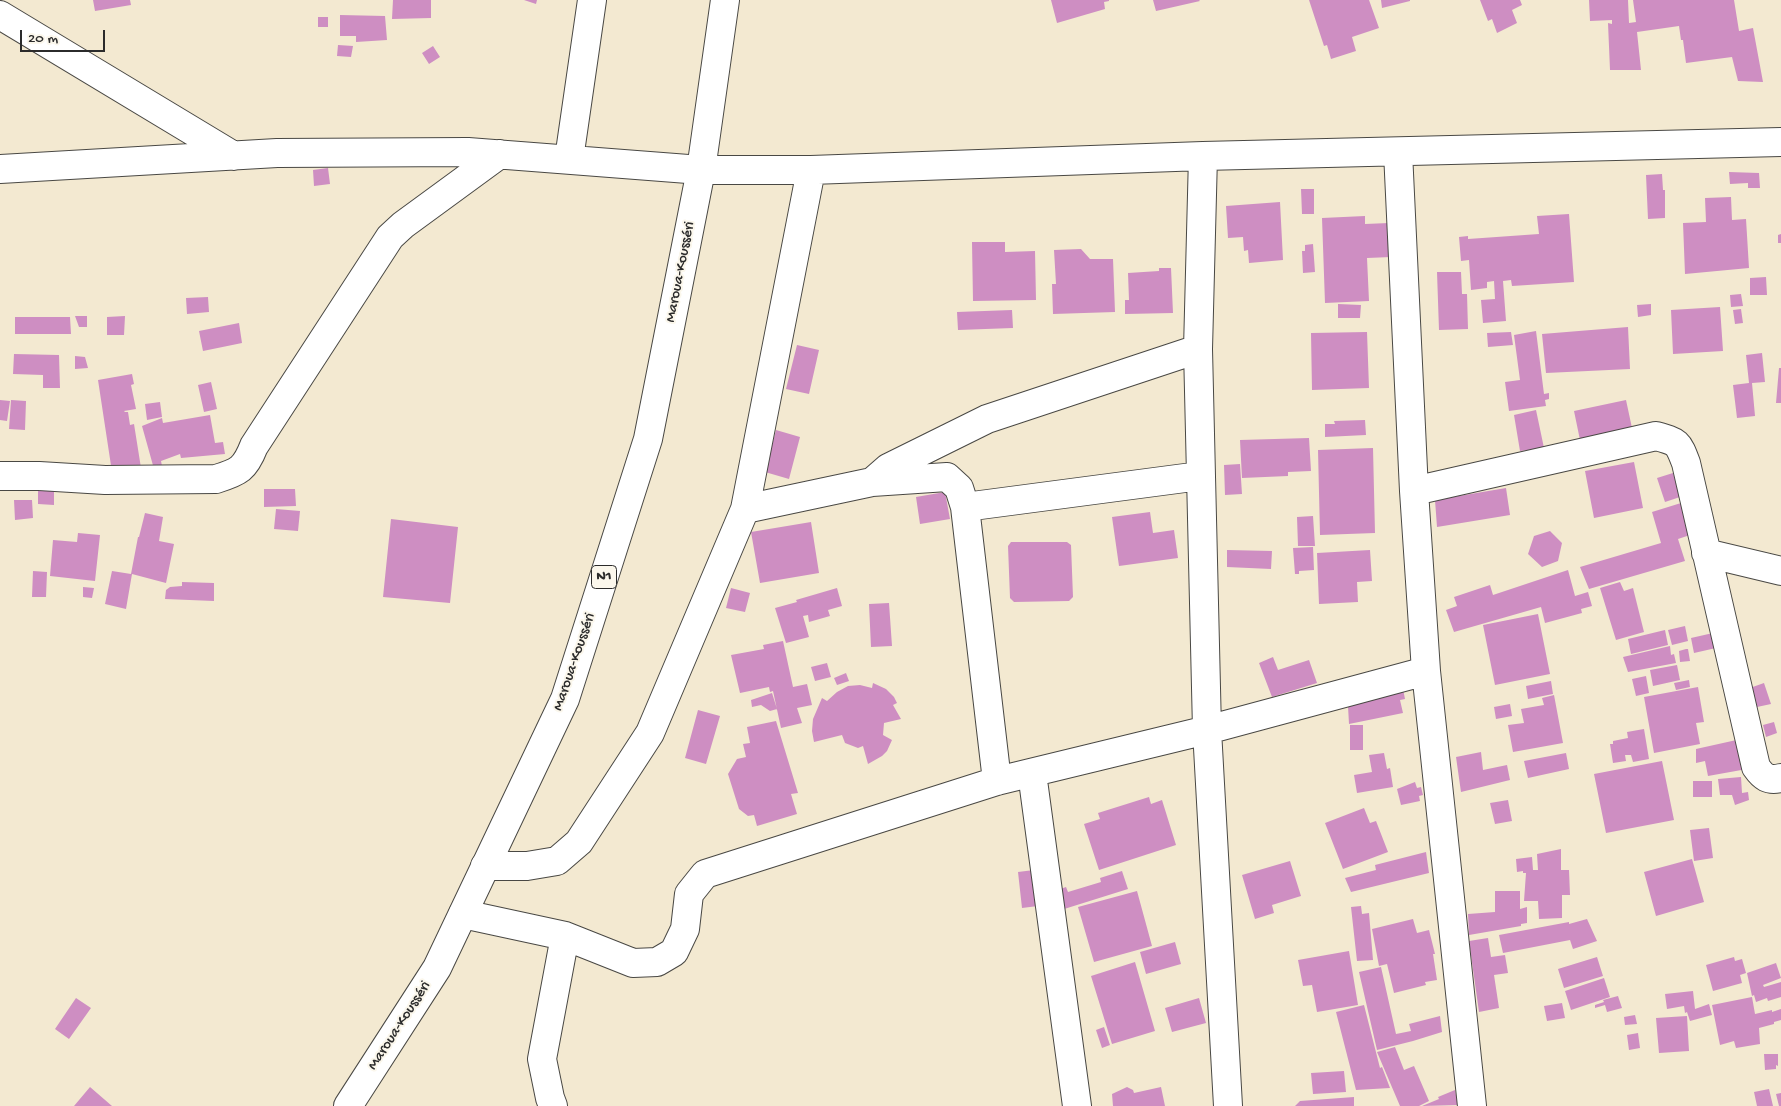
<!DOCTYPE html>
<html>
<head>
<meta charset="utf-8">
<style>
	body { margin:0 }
	#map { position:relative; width:1781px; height:1106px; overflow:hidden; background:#f3e9d1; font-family:"Gochi Hand",sans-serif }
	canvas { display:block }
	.scale { position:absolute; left:20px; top:30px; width:85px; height:22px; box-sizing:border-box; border:2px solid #2b2b2b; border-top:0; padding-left:6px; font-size:15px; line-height:18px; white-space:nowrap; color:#2b2b2b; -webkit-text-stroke:4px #fbf7ec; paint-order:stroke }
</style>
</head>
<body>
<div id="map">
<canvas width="1781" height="1106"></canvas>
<div class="scale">20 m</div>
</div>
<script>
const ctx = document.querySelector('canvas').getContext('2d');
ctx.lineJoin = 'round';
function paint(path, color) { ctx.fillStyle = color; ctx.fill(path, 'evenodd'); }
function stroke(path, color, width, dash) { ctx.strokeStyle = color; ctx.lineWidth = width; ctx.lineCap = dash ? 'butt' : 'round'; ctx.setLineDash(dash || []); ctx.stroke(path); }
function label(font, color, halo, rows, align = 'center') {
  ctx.font = font + ' "Gochi Hand",sans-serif'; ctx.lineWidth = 4; ctx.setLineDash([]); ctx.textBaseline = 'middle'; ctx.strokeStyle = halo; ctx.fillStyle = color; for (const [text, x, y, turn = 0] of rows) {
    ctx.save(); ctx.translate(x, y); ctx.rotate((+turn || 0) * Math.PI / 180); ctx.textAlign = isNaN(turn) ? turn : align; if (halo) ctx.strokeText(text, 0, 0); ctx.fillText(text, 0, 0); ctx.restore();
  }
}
paint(new Path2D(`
	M93,0H130L131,5L95,11Z
	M393,0H431V18L392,19Z
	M524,0H537L536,4Z
	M1051,0H1109V1L1104,2L1105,9L1057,23Z
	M1153,0H1199L1200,1L1156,11Z
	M1309,0H1369L1379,28L1352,37L1356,51L1331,59L1327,45L1324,46Z
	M1381,0H1410V1L1382,8Z
	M1480,0H1520L1522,5L1512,10L1517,23L1497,33L1492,19L1488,21Z
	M1589,0H1628L1629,23L1636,22L1633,0H1734L1739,31L1753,28L1763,82L1738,81L1732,57L1686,63L1683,40H1681L1679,26L1637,32L1641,70H1610L1608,23L1612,24V20L1590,21Z
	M340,15L385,16L387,40L356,42V36H340Z
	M318,17H328V27H318Z
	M338,45L353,46L351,57L337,56Z
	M433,46L440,57L429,64L422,53Z
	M328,168L330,184L314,186L313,170Z
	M1729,172L1759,173L1760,188H1748V183L1730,184Z
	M1662,174L1663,190H1665V218L1648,219L1646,175Z
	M1301,189H1314V214H1302Z
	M1731,197L1732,220L1746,219L1749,268L1685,274L1683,223L1706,222L1705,198Z
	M1280,202L1283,260L1249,263L1248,250L1244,251L1243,237L1228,238L1226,206Z
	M1569,214L1574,282L1512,286L1511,280L1503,281L1506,321L1483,323L1481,300L1495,299L1494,281L1487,282V288L1471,290L1469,260L1461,261L1459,237L1468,236V239L1539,234L1537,216Z
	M1365,216V224L1389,223L1391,257L1367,258L1369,301L1325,303L1322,218Z
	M1781,234V243H1778V235Z
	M972,242H1005V252L1035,251L1036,300L973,301Z
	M1313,244L1315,272L1303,273L1302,251H1305V245Z
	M1081,249L1090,259H1113L1115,312L1053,314L1052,284H1056L1054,250Z
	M1159,268H1171L1173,313L1125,314V300H1129L1128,273L1159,271Z
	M1437,272H1461L1462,294H1467L1468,329L1439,330Z
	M1766,277L1767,295H1750V278Z
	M1741,294L1743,306L1731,307L1730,295Z
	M208,297L209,312L187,314L186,298Z
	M1338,304L1361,305L1360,318H1338Z
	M1651,304V315L1638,317L1637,305Z
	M1720,307L1723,351L1673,354L1671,310Z
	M1741,309L1743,323L1735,324L1733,310Z
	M1012,310L1013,328L958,330L957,312Z
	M75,316H87V327H79Z
	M125,316L124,335H107V317Z
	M15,317H70L71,334H15Z
	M239,323L242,343L203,351L199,331Z
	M1628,327L1630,369L1546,373L1542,334Z
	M1536,331L1544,394L1549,393V399L1545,400L1546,406L1509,411L1505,382L1520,380L1514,335Z
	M1367,332L1369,388L1312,390L1311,333Z
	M1511,332L1513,345L1488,347L1487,333Z
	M797,345L819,350L809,394L786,389Z
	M1762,353L1765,382L1752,383L1755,416L1737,418L1733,385L1749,383L1746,355Z
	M14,354L59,355L60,388H43V375L13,374Z
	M75,356L85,357L88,368L75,369Z
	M1779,368H1781V403H1776Z
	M132,374L134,384L131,385L136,409L124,411L125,412H128L130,425L134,424L141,468L112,472L98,380Z
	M211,382L217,409L204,412L198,385Z
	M0,400L10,401L7,421L0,420Z
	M11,400L26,401L25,430L9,429Z
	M1626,400L1632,428L1580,440L1574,411Z
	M160,402L162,417L147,420L145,404Z
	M1536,410L1544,448L1520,451L1514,415Z
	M210,415L215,443L223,442L225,454L181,458L180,454L161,461L162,466L154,469L142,426L162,418L163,423Z
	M1365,420L1366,435L1325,437V424H1335L1334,421Z
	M776,430L800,437L789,479L765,472Z
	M1309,438L1311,471L1288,472V476L1242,478L1240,440Z
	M1373,448L1375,533L1320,535L1318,450Z
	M1634,462L1643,508L1594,518L1585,471Z
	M1240,464L1242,494L1225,495L1224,465Z
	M1673,473L1680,497L1665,502L1657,478Z
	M1506,488L1510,515L1437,527L1435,500Z
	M38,489L54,490V505L38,504Z
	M264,489H295L296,506L264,507Z
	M945,492L950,519L920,524L916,497Z
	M14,500H32L33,518L15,520Z
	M1681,503L1690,535L1678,539L1685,561L1589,589L1580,567L1661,543L1652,512Z
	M276,509L300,511L298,531L274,529Z
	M1150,512L1153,533L1174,530L1178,558L1119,566L1112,517Z
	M145,513L163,517L159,541L174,544L166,583L132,574L126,609L105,604L112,571L131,574L138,537H139Z
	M1313,516L1315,546H1298L1297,517Z
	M391,519L458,527L450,603L383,597Z
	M811,522L819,573L760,583L751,532Z
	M1550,531L1562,543L1558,561L1542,567L1528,554L1534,536Z
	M78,533L100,535L95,581L50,576L53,540L77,542Z
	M1011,542H1067L1071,545L1073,597L1069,601L1014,602L1010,598L1008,546Z
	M1313,547L1314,570L1299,571V574H1295L1293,548Z
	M1227,550L1272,551L1271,569L1227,567Z
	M1370,550L1372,581L1357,582L1358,602L1319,604L1317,553Z
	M1568,570L1575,596L1588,592L1592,606L1581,609L1582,613L1545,623L1541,607L1454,632L1446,610L1457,606L1454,597L1490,585L1493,595Z
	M33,571L47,572L46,597H32Z
	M182,582L214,583V601L165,599L166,590L170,587L182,586Z
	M1620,582L1624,591L1633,588L1644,632L1616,640L1600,588Z
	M83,587L94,588L92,598L83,597Z
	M731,588L750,593L745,612L726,608Z
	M837,588L842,606L828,610L830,616L809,622L808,615L803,616L809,637L786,643L775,608L797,602L796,600Z
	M889,603L892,646L871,647L869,604Z
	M1538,614L1550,674L1495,685L1483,625Z
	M1685,626L1688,641L1672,645L1668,630Z
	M1665,630L1668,645L1631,654L1628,639Z
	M1713,633L1716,648L1694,653L1691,638Z
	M783,641L793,687L807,684L812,705L797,708L802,723L781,728L773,691L770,692L769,687L740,693L731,655L764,649L763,645Z
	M1670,646L1671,655L1674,654L1676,663L1628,672L1623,657Z
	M1686,649H1688L1690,661L1680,662L1679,651Z
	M1273,657L1278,670L1309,660L1317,683L1272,697L1259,663Z
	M827,663L831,677L815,681L811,667Z
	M1677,665L1680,680L1653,686L1650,670Z
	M846,673L849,681L837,685L834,678Z
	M1646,676L1649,693L1636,696L1632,679Z
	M1689,680L1690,687L1676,690L1674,683Z
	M1551,681L1553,694L1528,699L1526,686Z
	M873,683L886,689L894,697L897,703L893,705L901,719L884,723L883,735L892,740L887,751L882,756L868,764L863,746L858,748L845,743L842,735L814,742L812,731L813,719L822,698L827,701L837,692L848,686L860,685L872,688Z
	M1764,683L1771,704L1757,707L1756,704L1750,705L1747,689Z
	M1698,687L1704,722L1696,723L1700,744L1654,753L1644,697Z
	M1403,689L1405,699L1400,700L1403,713L1349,724L1348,706Z
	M772,693L777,709L770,711L761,705L752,707L751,700Z
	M1554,695L1563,743L1513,752L1508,725L1524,723L1521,709L1544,705L1542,698Z
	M1510,704L1512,716L1496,719L1494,707Z
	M698,710L720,716L706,764L685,758Z
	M776,721L798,793L791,794L797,814L757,826L754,815L748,816L739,809L728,774L737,759L746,757L743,744L750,743L747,727Z
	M1774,722L1777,733L1766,737L1763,725Z
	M1350,725H1363V750H1350Z
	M1644,729L1649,759L1633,762L1631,755H1625L1626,761L1613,763L1610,744H1613V741L1628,738L1627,732Z
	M1741,739L1747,769L1708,776L1705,761L1696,763V749Z
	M1481,752L1483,770L1507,765L1510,780L1461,792L1456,757Z
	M1384,753L1387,769L1390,768L1393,787L1357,793L1354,775L1372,772L1369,755Z
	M1566,753L1569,769L1528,778L1524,761Z
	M1662,761L1674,820L1606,833L1594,774Z
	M1741,777L1742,793L1748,792L1749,800L1735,805L1732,795H1720L1718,779Z
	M1693,781H1712V797H1693Z
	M1415,782L1417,788L1421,787L1423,795L1419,796L1420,801L1401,805L1397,789Z
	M1149,797L1151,804L1162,800L1176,845L1099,870L1084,824L1100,819L1098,813Z
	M1508,800L1512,821L1495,824L1490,803Z
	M1364,808L1370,823L1376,821L1388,852L1343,869L1325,823Z
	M1709,828L1713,858L1694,861L1690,830Z
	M1561,849V870H1569L1570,895H1562V918L1539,919L1538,901H1524L1526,873H1523V871L1517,872L1516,859L1532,857L1533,870H1538L1537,854Z
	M1426,852L1429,873L1351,892L1345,878L1376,870L1375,865Z
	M1692,859L1704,902L1656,916L1644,872Z
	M1290,861L1301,896L1272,905L1274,913L1255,919L1242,875Z
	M1034,870L1038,906L1022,908L1018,872Z
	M1122,871L1128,889L1061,910L1055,891L1066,887L1068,892L1101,882L1100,878Z
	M1137,891L1152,946L1094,962L1078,907Z
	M1495,891H1520V909L1527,907V923L1521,924V926L1469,935L1468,914L1495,912Z
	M1361,906L1362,914L1369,913L1373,960L1357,961L1351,907Z
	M1413,919L1417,933L1429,930L1435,954H1433L1437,980L1425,982L1426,985L1394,993L1387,964L1379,966L1372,929Z
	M1587,919L1597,941L1573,949L1570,940L1503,953L1499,935L1569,922V924Z
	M1488,938L1491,957L1505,955L1508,973L1494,975L1499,1008L1479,1012L1469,941Z
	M1175,942L1181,964L1146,974L1140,952Z
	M1349,951L1358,1005L1317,1012L1312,985L1303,986L1298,960Z
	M1597,957L1603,976L1564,988L1558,969Z
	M1734,957L1735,961L1742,959L1746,973L1740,975L1742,983L1713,991L1706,965Z
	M1135,962L1155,1031L1112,1044L1091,976Z
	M1776,963L1781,978L1763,985L1764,987L1781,982V997L1768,1001L1767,998L1756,1002L1754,995L1752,996L1747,973Z
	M1381,967L1396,1034L1411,1031L1409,1024L1440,1016L1442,1032L1413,1041L1377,1050L1359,972Z
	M1604,978L1610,997L1571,1010L1565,991Z
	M1693,991L1695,1009L1709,1004L1712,1015L1690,1021L1687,1012L1685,1013L1684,1006L1667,1009L1665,994Z
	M1618,996L1622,1008L1607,1012L1605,1005L1595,1008V1005L1604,1002L1603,1000Z
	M1752,997L1755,1014L1772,1010V1012L1781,1009V1020L1774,1022V1024L1759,1028L1760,1044L1736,1048L1734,1041L1720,1045L1712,1005Z
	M76,998L91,1008L69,1039L55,1029Z
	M1199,998L1206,1023L1172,1032L1165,1008Z
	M1562,1003L1565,1018L1547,1021L1544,1006Z
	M1364,1005L1380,1068L1382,1067L1390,1088L1356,1090L1336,1012Z
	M1635,1015L1637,1024L1625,1025L1624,1017Z
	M1687,1016L1689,1051L1659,1053L1656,1018Z
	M1104,1027L1110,1045L1102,1048L1096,1030Z
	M1638,1033L1640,1048L1629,1050L1627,1035Z
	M1395,1047L1404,1070L1414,1066L1429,1101L1419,1106H1400L1377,1052Z
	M1764,1054H1778V1066L1776,1065V1069L1765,1070Z
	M1344,1071L1346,1092L1313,1094L1311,1073Z
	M90,1087L112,1106H74Z
	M1127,1087L1133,1090L1134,1093L1161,1087L1165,1106H1113L1112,1094Z
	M1769,1089L1773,1106H1757L1754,1092Z
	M1455,1090L1458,1105L1422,1106L1439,1099L1438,1097Z
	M1781,1093V1106H1779L1776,1094Z
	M1354,1097V1106H1295L1300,1101Z`), '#ce8ec2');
const minor = new Path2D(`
	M0,15L234,156
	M1398,152L1414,491L1426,671L1472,1106
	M1203,156L1198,349L1207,730L1228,1106
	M569,159L592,0
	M0,169L277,153L468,152L701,170H811L1203,156L1781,142
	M0,476H39L105,480L216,479C239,472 245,469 254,446L390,237L403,225L500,154
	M872,482L888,468L987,419L1198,349
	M1414,491L1656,436C1678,442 1678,442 1686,463L1756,767C1763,777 1768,781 1781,778
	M965,507L1200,476
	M745,509L872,482L947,477L959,488L965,507L997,781
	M1706,553L1781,571
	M1032,773L1077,1106
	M485,866H527L557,861L579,842L650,733L745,509L811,170
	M463,914L565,936L633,963L657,962L674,952L685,929L689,894L705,874L997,781L1207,730L1426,671
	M553,1106L550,1098L542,1059L565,936`);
const highway = new Path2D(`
	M348,1106L437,968L565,699L648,439L701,170L725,0`);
stroke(minor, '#494844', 30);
stroke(highway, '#494844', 30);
stroke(minor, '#fff', 28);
stroke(highway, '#fff', 28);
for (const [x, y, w] of [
	[604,577,25]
]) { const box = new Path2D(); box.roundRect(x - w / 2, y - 11.5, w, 23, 4); ctx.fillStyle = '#fbf7ec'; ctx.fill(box); stroke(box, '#2b2b2b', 1); }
label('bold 14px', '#2b2b2b', null, [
	["N1",604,577]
]);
label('15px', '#2b2b2b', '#fbf7ec', [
	["Maroua-Kousséri",681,272,-79],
	["Maroua-Kousséri",575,662,-71],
	["Maroua-Kousséri",400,1026,-57]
]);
</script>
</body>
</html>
